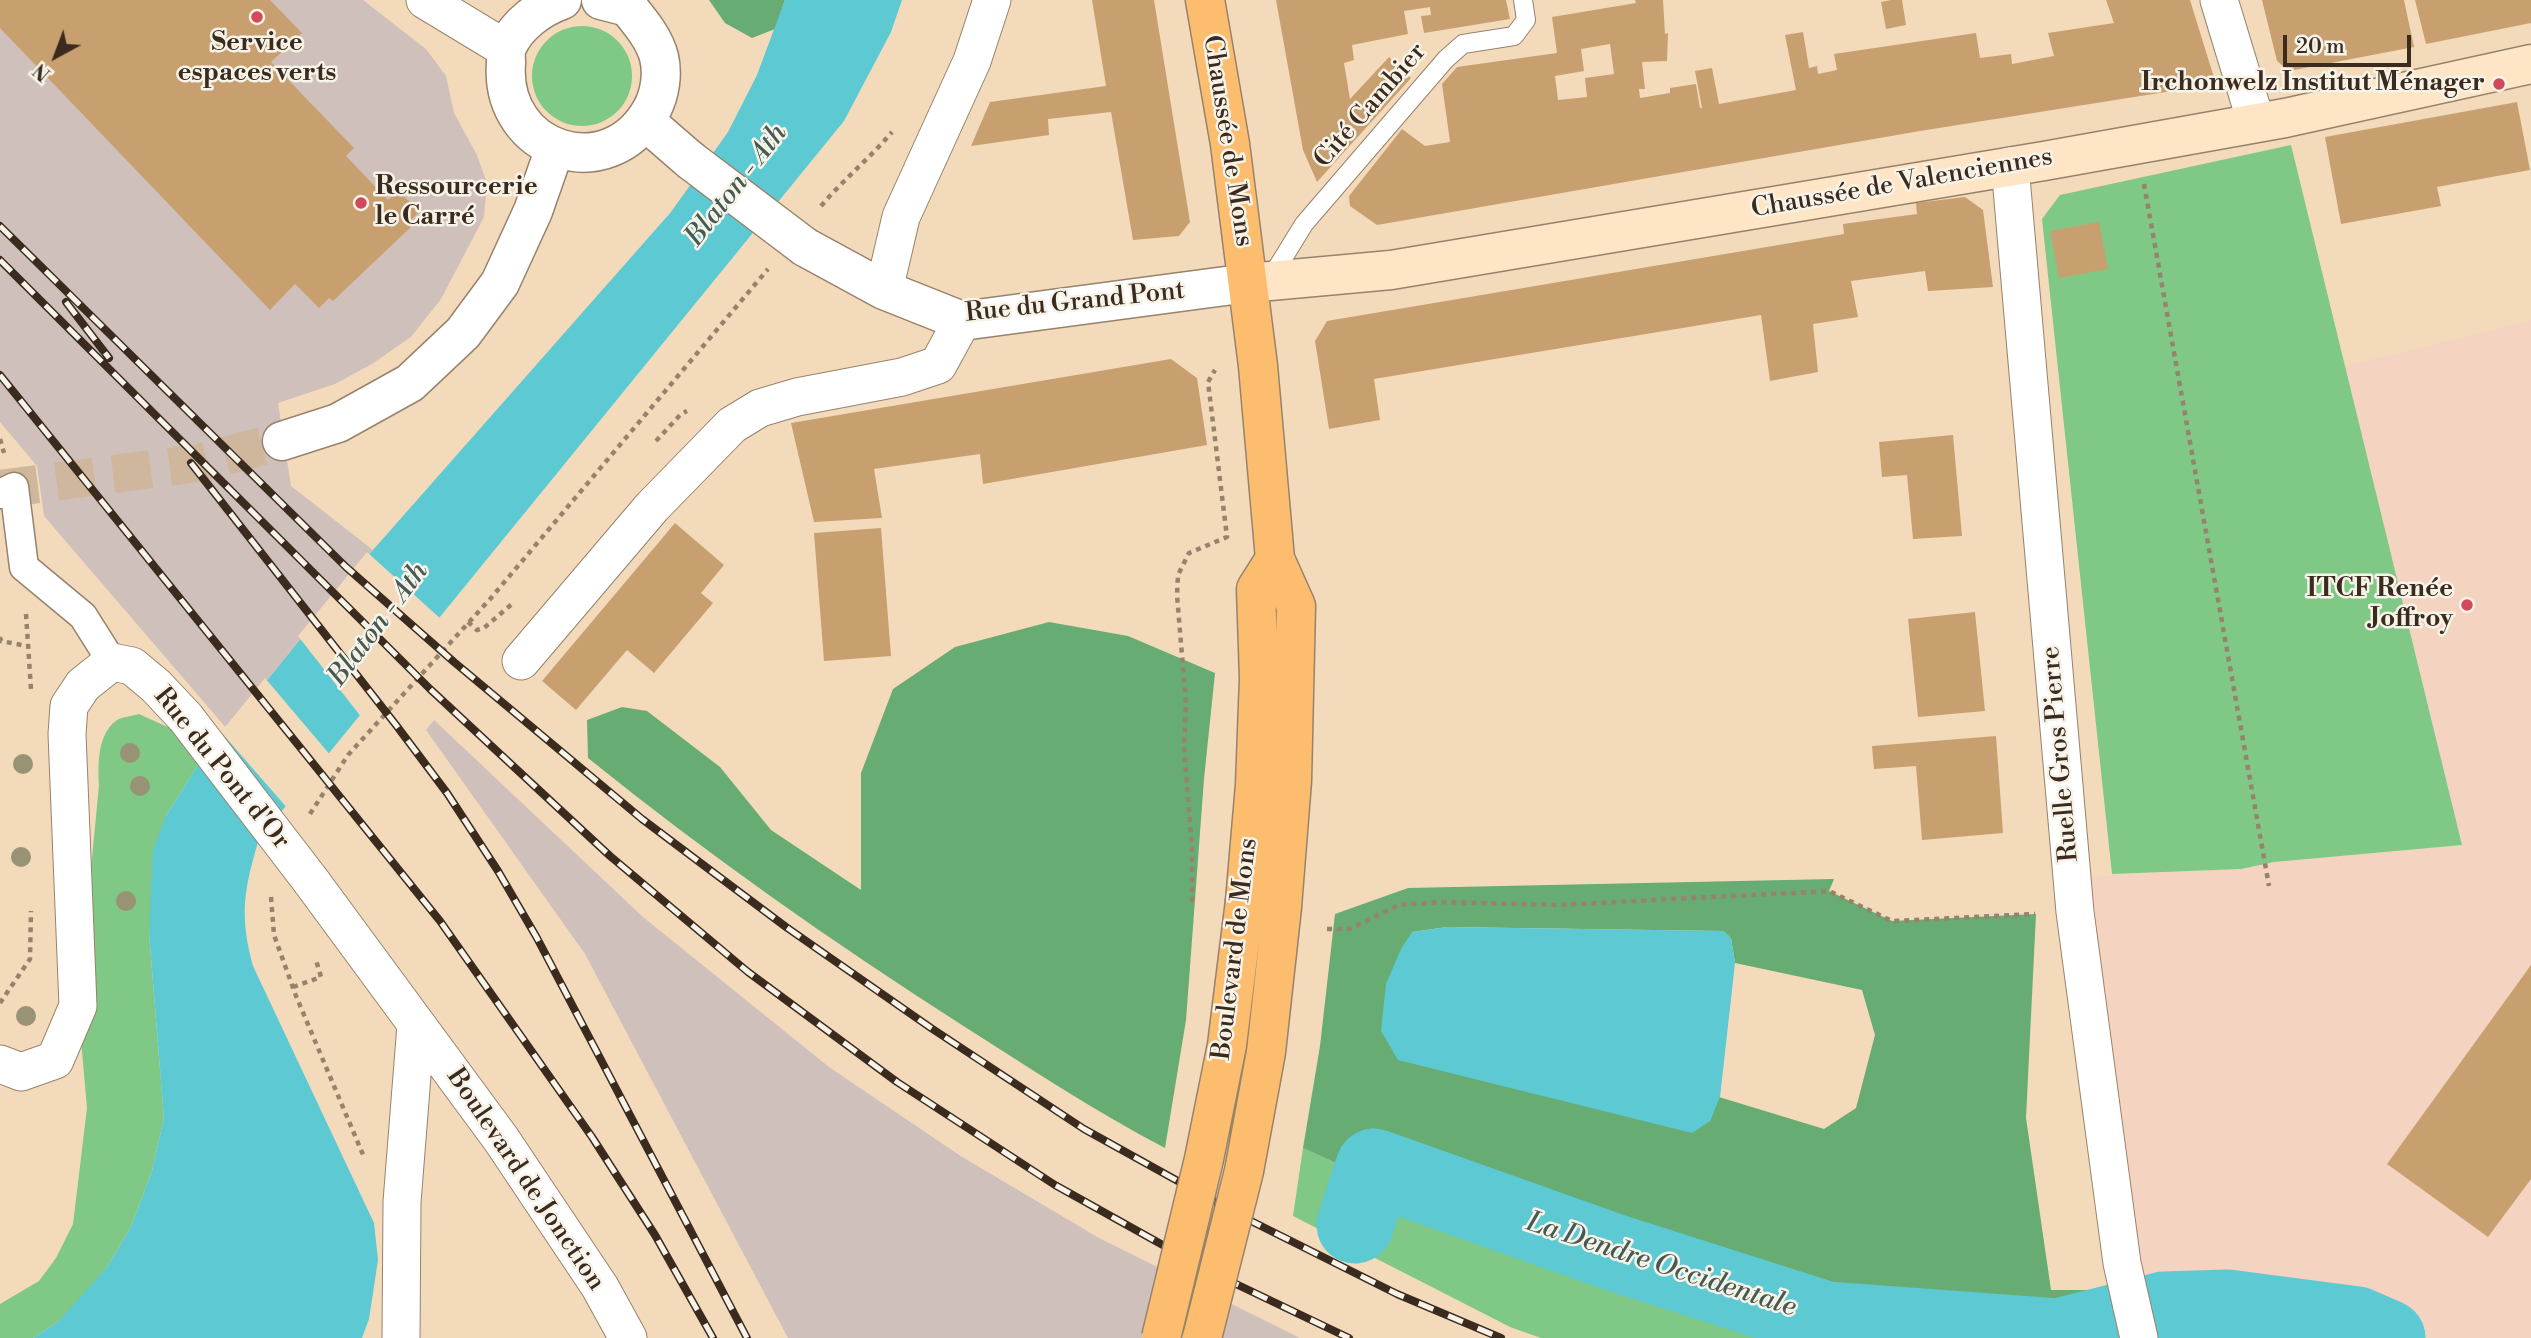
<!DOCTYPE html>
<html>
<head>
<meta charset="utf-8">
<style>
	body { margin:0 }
	#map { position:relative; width:2531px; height:1338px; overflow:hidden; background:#f3dabb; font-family:"Libre Bodoni",serif }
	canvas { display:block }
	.north { position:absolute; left:21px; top:21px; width:70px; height:70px; -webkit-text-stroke:5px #f7f3e8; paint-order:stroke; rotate:221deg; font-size:19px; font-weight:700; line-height:28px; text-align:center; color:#3b2a1e }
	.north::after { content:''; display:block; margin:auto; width:24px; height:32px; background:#3b2a1e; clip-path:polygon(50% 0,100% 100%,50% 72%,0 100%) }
	.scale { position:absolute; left:2283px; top:35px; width:128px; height:32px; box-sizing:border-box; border:4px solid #3b2a1e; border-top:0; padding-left:9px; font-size:21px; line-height:24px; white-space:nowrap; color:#3b2a1e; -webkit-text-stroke:5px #f7f3e8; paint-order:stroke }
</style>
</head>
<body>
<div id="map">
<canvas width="2531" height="1338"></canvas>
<div class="north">N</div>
<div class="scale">20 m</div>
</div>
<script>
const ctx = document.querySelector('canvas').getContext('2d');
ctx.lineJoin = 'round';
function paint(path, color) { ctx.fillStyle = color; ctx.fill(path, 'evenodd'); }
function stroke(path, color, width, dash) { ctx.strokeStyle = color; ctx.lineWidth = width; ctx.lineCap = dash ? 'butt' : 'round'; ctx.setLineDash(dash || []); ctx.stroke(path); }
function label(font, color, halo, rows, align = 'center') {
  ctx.font = font + ' "Libre Bodoni",serif'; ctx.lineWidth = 5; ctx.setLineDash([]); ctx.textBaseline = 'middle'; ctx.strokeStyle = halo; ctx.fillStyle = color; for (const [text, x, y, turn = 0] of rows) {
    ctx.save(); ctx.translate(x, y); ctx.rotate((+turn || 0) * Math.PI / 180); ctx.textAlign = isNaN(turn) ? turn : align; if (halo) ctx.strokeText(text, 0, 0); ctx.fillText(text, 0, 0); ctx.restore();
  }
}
paint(new Path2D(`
	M2531,320V1338H2387L2357,1325L2228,1308L2164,1310L2122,1263L2072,877L2241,869L2274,862L2462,845L2345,366Z`), '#f4d3c0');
paint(new Path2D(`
	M0,0H363L426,49L446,76L454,113L477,155L487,183L484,217L441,299L411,337L372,364L335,384L278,403L291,486L373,550L227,729L44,516L37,466L0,422Z
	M434,720L643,917L829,1067L959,1155L1099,1238L1300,1338H788L585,954L426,730Z`), '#d0c0bc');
paint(new Path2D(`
	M532 76a50 50 0 1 1 100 0a50 50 0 1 1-100 0Z
	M2291,145L2462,845L2274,862L2241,869L2112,874L2042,219L2060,195Z
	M139,714L174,730L198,765L166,816L149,933L164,1118L152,1171L131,1227L107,1267L78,1302L58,1322L33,1338H0V1304L39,1281L56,1258L73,1224L87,1108L78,1006L99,785C98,765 97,734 117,720C122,717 133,716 139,714Z
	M1303,1148L1334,1162L1819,1338H1541L1510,1327L1293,1216Z`), '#7fc885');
paint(new Path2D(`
	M709,0H785L775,29L752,38L725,23Z
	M1049,622L1128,636L1215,673L1204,779L1186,1020L1165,1148C1096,1112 1031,1069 965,1027C835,944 708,855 588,758L587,720L622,707L647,711L720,767L771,830L861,890V773L893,689L955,647Z
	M1834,879L1829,891L1892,921L2036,914L2026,1118L2051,1290H2096L2105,1338H1819L1334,1162L1303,1148L1320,1046L1335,914L1408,888ZM1447,927L1723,931L1731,938L1735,963L1862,990L1875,1035L1856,1108L1824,1129L1719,1097L1710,1121L1412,932Z
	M2227,1308L2357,1325L2387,1338H2171L2164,1310Z`), '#67ac72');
paint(new Path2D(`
	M785,0H902L891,32L844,121L259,839C244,889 239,915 253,966L374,1223L378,1260L369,1319L362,1338H33L58,1322L107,1267L131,1227L152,1171L164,1118L149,933L153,850L166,816L198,765L373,550L671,212L728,132L757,75Z
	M1447,927L1723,931L1731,938L1735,963L1720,1097L1710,1121L1692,1133L1398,1060L1381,1031L1386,984L1401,949L1412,932Z`), '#5cc9d3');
paint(new Path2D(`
	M367,552L442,620L362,718L298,636Z
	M265,678L331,756L288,809L221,732Z`), '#f3dabb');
stroke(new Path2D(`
	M1355,1225L1374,1167L1616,1253L1826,1320L2058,1337L2164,1310L2227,1308L2357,1325L2387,1338`), '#5cc9d3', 77);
paint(new Path2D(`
	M0,0H270L302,33L271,62L354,148L346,156L388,200L397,191L409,201L419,202L421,210L409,222L412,226L333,301L329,298L319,308L295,284L270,310L0,28Z
	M1092,0H1154L1190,222L1179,236L1133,240L1111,112L1048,119L1049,135L971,146L990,102L1106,86Z
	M1276,0H1506L1510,19L1424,33L1421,16L1431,15L1430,7L1404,11L1408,34L1352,45L1354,60L1344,63L1350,99L1389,57L1411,78L1317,182L1303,150Z
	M1635,0H1663L1665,34L1668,33L1667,61L1642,62L1645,89H1639L1640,98L1670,93V88L1696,84L1700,108H1702L1695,71L1712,68L1719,104L1796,90L1785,35L1803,32L1809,68L1817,66L1818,74L1837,70L1834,54L1976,33L1980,58L2011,54L2012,64L2054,56L2048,33L2114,23L2106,0H2190L2216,84L1920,131L1377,225L1350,206L1349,196L1402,129L1425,146L1450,142L1442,84L1457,67L1557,53L1552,17L1636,3ZM1610,44L1614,74L1585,78L1587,97L1558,100L1555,76L1584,71L1581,49Z
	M1891,0H1902L1906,25L1886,29L1881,2Z
	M2262,0H2404L2414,47L2289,71L2277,61Z
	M2415,0H2531V23L2426,44Z
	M2517,102L2530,170L2437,187L2441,206L2341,224L2325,137Z
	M1965,197L1983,210L1993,287L1928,291L1925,271L1851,281L1858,317L1813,324L1818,372L1770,381L1761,315L1374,379L1380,420L1329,429L1315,341L1327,321L1844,234L1843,224L1917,214L1916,203Z
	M2099,222L2108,269L2059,278L2050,231Z
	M1171,359L1197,378L1207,445L983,484L980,454L874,469L882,518L814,522L791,423Z
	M1953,435L1962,536L1913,539L1907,475L1882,477L1879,442Z
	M675,523L724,565L701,593L713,603L654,673L627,650L576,710L542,681Z
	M881,528L891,656L824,661L814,533Z
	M1975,612L1985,711L1918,717L1908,619Z
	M1996,736L2003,833L1922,840L1916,766L1874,769L1872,746Z
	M2531,965V1179L2488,1237L2387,1164Z`), '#c8a070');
stroke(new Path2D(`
	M0,489L198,463L282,441`), '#ceb79c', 38, [38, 19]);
const service = new Path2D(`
	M1269,281L1304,224L1446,59L1463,44L1514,36L1526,20L1523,0`);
const pedestrian = new Path2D(`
	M0,494L14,487L24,567L83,616L112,662`);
const minor = new Path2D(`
	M425,0L506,49
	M2219,0L2256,122
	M2010,166L2075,912L2122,1263L2139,1338
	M884,290L901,217L972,61L992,0
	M521,661L652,507L732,425L760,408L797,397L902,377L938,365L962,321
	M311,881L501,1139L600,1287L628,1338
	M0,1064L21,1072L55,1060L78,1006L67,734L69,706L83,685L112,662L132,666L156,686L186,718
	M401,1338L402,1202L416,1025`);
const tertiary = new Path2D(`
	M562,0C540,8 517,24 507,47C505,52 506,58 506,63C499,153 610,187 652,109C660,94 663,74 659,57C654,38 640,22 628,7L601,0
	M645,121L690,160
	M805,247L884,290L962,321L1248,283
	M282,441L338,423L410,383L463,333L500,283L533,211L555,148`);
const secondary = new Path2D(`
	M1248,283L1391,270L2044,161L2285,118L2531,64`);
const primary = new Path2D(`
	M1205,0L1230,144L1258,366L1275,559L1296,606L1292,781L1282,907
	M1245,901L1255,785L1259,678L1256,589L1275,559`);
stroke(service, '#97826c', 20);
stroke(pedestrian, '#97826c', 31);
stroke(minor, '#97826c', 39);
stroke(tertiary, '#97826c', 41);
stroke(secondary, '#97826c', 41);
stroke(primary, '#97826c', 41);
stroke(new Path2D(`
	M2144,184L2269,886
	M821,206C843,180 870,158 892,132
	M0,439L4,453
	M656,441L681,414L687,411
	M26,614L31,689
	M468,622L477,630L484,628L513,603
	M0,637L1,641L27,646
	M310,814L348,755L491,598L768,269
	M271,897L274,935L296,996L364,1157
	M1192,902V849L1184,746L1186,704L1177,595L1178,575L1189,553L1227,537L1208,382L1215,370
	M1327,929H1349L1399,905L1441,902L1556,905L1829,891L1892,921L2035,914
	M293,987L321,977L316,960
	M0,1003L30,959L31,911`), '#97826c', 4.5, [5, 5]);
stroke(service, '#fff', 18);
stroke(pedestrian, '#fff', 28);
stroke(minor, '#fff', 37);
stroke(tertiary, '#fff', 38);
stroke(secondary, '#fee5c5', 38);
stroke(primary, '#fcbd6f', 38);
const rail = new Path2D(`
	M0,226L346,567L454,662L642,819L786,927L931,1028L1084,1129L1241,1216L1397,1294L1501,1338
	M0,260L430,689L610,856L748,972L897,1082L1055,1185L1213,1273L1349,1338
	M66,302L109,358
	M0,375L440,921L592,1137L655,1235L713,1338
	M191,463L396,725L447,793L498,871L537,938L747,1338`);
stroke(rail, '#3b2a1e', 8);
stroke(rail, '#f7f3e8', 5, [16]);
const minorBridge = new Path2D(`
	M186,718L311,881`);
const tertiaryBridge = new Path2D(`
	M690,160L805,247`);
const primaryBridge = new Path2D(`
	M1161,1338L1204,1159L1227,1045L1245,901
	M1202,1338L1244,1171L1266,1052L1282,907`);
stroke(minorBridge, '#97826c', 39, []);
stroke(tertiaryBridge, '#97826c', 41, []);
stroke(primaryBridge, '#97826c', 41, []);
stroke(minorBridge, '#fff', 37);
stroke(tertiaryBridge, '#fff', 38);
stroke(primaryBridge, '#fcbd6f', 38);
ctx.fillStyle = '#999376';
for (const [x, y] of [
	[130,753],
	[23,764],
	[140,786],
	[21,857],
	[126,901],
	[26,1016]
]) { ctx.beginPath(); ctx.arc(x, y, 10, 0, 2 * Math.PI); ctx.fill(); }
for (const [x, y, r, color] of [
	[257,17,7,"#d1495b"],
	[2499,84,7,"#d1495b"],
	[361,203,7,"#d1495b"],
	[2467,605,7,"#d1495b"]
]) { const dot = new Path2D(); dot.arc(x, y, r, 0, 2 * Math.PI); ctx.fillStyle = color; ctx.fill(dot); stroke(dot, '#f7f3e8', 2.5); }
label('bold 26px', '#3b2a1e', '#f7f3e8', [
	["Service",257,44,"center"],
	["espaces verts",257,74,"center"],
	["Irchonwelz Institut Ménager",2485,84],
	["Ressourcerie",375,188,"left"],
	["le Carré",375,218,"left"],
	["ITCF Renée",2453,590],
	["Joffroy",2453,620]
], 'right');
label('26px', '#3b2a1e', '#f7f3e8', [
	["Cité Cambier",1371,106,-49],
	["Chaussée de Mons",1227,141,81],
	["Chaussée de Valenciennes",1902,184,-10],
	["Rue du Grand Pont",1075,303,-6],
	["Ruelle Gros Pierre",2061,754,-95],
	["Rue du Pont d'Or",221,769,51],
	["Boulevard de Mons",1236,949,-83],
	["Boulevard de Jonction",525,1180,56]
]);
label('italic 28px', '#455a54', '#f7f3e8', [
	["Blaton - Ath",737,186,-52],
	["Blaton - Ath",379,625,-53],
	["La Dendre Occidentale",1661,1266,18]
]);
</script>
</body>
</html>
